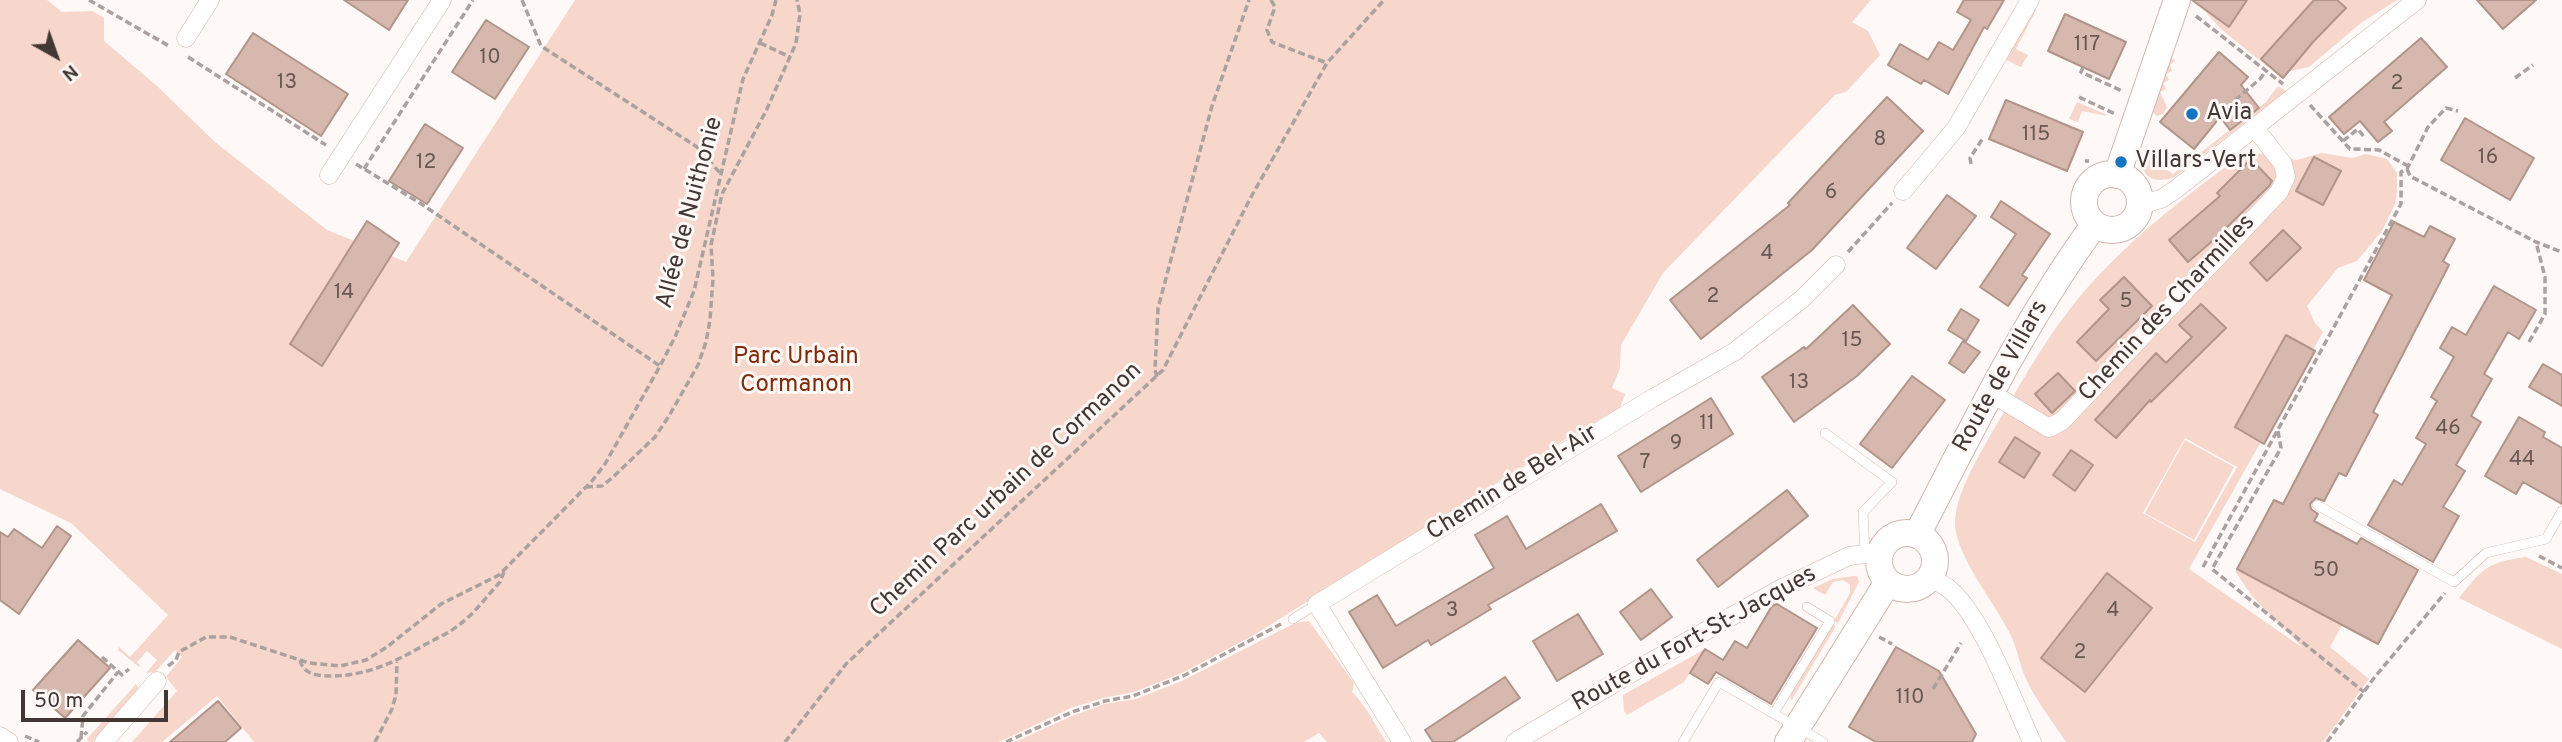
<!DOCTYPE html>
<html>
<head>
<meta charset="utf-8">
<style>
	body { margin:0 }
	#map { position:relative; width:2562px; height:742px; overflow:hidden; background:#fef8f6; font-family:Overpass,sans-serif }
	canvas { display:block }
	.north { position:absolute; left:21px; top:21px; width:70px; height:70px; -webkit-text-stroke:5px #fef8f6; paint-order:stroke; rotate:140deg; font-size:19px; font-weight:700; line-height:28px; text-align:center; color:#433733 }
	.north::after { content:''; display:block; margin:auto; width:24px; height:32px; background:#433733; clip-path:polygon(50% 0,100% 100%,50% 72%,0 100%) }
	.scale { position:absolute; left:21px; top:690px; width:147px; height:32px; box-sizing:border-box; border:4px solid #433733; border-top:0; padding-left:9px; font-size:21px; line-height:24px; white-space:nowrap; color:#433733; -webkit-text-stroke:5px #fef8f6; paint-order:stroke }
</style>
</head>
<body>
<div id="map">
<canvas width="2562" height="742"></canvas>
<div class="north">N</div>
<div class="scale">50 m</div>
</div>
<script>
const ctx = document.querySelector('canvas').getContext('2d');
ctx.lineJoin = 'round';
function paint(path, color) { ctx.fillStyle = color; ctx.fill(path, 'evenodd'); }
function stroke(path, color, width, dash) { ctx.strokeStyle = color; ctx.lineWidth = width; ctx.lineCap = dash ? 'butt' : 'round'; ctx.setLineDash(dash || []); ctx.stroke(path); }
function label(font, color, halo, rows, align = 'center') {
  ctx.font = font + ' Overpass,sans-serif'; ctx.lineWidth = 6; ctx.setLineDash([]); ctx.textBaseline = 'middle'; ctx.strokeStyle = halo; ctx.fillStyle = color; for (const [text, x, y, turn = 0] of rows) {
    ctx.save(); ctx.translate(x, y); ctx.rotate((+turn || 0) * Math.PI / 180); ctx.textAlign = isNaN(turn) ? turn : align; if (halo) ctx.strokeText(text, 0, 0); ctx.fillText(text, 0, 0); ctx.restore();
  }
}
paint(new Path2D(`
	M0,0H47L62,12L92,11L104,18V41L157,86L215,142L327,230L406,262L575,0H1871L1852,22L1868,31L1880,55L1846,92L1835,95L1663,273L1621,345L1620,368L1612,388L1625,394L1620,408L1569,437L1254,635L1182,673L1134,692L1103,698L1071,708L999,742H254L217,696L162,742H132L177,691L166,677L182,657L175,650L155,672L146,673L157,660L147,651L137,662L140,665L139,667L118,650L119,647L130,657L168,615L71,523L0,489Z
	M2210,0H2397L2361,23L2309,67L2290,71L2283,79L2222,30L2203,9Z
	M2033,10H2036L2016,49L2028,55L2021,67L2004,59Z
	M2172,58L2175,61L2170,65L2172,71L2166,74L2169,80L2163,83L2166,89L2160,92L2167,107L2163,114L2157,116L2151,111Z
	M2278,86L2286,91L2173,178C2150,184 2140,176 2142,152L2173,174L2266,102Z
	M2077,102L2105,114L2107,116L2082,111L2078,122L2069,119Z
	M2247,151L2297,160L2321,153L2353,158L2366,154L2387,159L2397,173V192L2395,204L2382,231L2357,261L2338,268L2307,306L2315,323L2323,332L2189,569L2303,648L2251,595L2235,571L2237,569L2342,625L2330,647L2369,679L2323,742H2066C2053,722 2036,701 2026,679C2019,664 2017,645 2008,630C1993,601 1962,563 1956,532C1950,502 1977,460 1991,434C2016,392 2040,347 2070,309C2119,246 2183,198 2247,151ZM2185,438L2237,467L2195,542L2143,513Z
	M2185,440L2234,467L2194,540L2145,513Z
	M2526,557L2562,574V649L2459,598C2484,567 2486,563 2526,557Z
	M1853,576H1857L1859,582L1838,623L1834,621L1850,593V585L1843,580L1833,582L1825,595L1813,588L1833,579Z
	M1309,621L1354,683L1352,692C1366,705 1375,725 1386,742H1327L1319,733L1304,742H1015L1072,716L1105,704L1136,699L1182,681L1295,623Z
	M1832,624L1836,626L1791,701L1790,695Z
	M1705,649L1684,682L1627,715L1624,711L1623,695Z
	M136,684L139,689L137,694L93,742H89L87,739Z`), '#f7d6cb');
const building = new Path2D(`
	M344,0H408L389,30Z
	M1964,0H2004L1987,29L1984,27L1948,94L1924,80L1921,84L1888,65L1900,44L1928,60L1939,42L1953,50L1971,20L1957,12Z
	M2192,0H2247L2229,27Z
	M2314,0H2337L2346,8L2313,42L2283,78L2261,59Z
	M2477,0H2536L2503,29Z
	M2065,14L2126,42L2109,79L2048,51Z
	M486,20L529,47L495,99L452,72Z
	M253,33L348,94L321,136L226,74Z
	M2421,38L2447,67L2384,122L2392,131L2378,142L2360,121L2344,134L2329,117Z
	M2219,52L2248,77L2241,85L2259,108L2230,130L2220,117L2194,149L2160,122Z
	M1887,97L1923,131L1812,250L1701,339L1670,300L1790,205L1788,203Z
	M2006,100L2083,132L2067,171L1989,139Z
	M2465,118L2534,158L2510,200L2441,160Z
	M425,124L463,148L427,204L389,181Z
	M2314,157L2341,171L2323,205L2296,191Z
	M2251,159L2272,181L2269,186L2218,236L2188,262L2169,240L2220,196L2217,193Z
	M1947,195L1976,216L1936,269L1907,248Z
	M2001,201L2050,234L2022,275L2027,278L2008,306L1980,287L2016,234L1991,217Z
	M367,221L399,243L322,366L290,344Z
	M2394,222L2424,237L2430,226L2455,239L2443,261L2449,265L2373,412L2378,415L2346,476L2339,473L2324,501L2316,498L2310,504L2311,509L2318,514L2314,521L2357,544L2361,538L2418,570L2378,644L2237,569L2274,500L2283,504L2392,295L2364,280Z
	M2283,230L2301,248L2267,281L2250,263Z
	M2124,277L2152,306L2096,361L2077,342L2109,309L2100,300Z
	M2494,286L2536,310L2519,339L2508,332L2484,374L2492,379L2471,416L2481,422L2456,465L2465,471L2443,507L2459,516L2433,562L2368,525L2394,480L2402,485L2426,444L2416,438L2437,401L2431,397L2454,357L2440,348L2452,327L2466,335Z
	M2201,304L2226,328L2151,402L2150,400L2116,438L2095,420L2156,353L2166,363L2192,337L2179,325Z
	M1853,305L1890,344L1857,376L1794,422L1762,377L1804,347L1806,349Z
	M1961,309L1979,320L1966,341L1948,330Z
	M2286,335L2315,351L2264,444L2235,427Z
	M1963,341L1980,352L1964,373L1949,363Z
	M2543,364L2562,375V406L2529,387Z
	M2058,373L2075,391L2052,413L2035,394Z
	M1912,376L1945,400L1892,468L1860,444Z
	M1711,398L1733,434L1641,492L1618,456Z
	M2519,417L2545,432L2543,437L2562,448V504L2523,482L2516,494L2485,476Z
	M2015,437L2040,453L2024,478L1999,462Z
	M2071,450L2093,465L2075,491L2053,475Z
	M1787,490L1808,516L1718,587L1697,560Z
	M1601,504L1617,531L1488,605L1491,609L1431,645L1428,640L1383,668L1349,612L1377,595L1396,626L1494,568L1475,535L1507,516L1526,549Z
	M57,526L71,536L19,614L0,600V532L8,537L14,529L42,548Z
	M2107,573L2152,608L2085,692L2041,658Z
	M1651,589L1672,617L1641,640L1620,612Z
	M1777,604L1817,628L1771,704L1716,672L1708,684L1690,673L1705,649L1723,660L1735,641L1747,648L1772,606Z
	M1578,614L1603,654L1557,681L1533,641Z
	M78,640L110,668L65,718L33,690Z
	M1896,647L1939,671L1976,734L1972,742H1876L1849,727Z
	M1505,677L1520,698L1453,742H1433L1425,730Z
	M218,701L241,728L225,742H170Z`);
paint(building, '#d7b8ae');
stroke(building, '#b1948a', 2);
const lane = new Path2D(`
	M1825,433L1892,482L1863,512L1865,554
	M2317,505L2454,582L2486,553L2546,539L2562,511
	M1293,619L1317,604
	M1774,713L1830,621L1807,607
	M1683,742L1719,682L1823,742`);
const street = new Path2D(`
	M186,38L210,0
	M329,175L442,0
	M1903,191L1956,128L2030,0
	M2139,205L2161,199L2175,190L2417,0
	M1991,393L2049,428L2062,421L2279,192L2286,177L2283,164L2254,127
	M1929,578C1935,581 1942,584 1948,588C1982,615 2013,701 2032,742
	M0,736L9,742
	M104,742L157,681
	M1402,742L1317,604L1653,398L1734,352L1802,299L1836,265
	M1515,742L1640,668L1780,589L1849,556L1880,552`);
const secondary = new Path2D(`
	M2084 202a28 28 0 1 1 56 0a28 28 0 1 1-56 0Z
	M2117,175L2177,0
	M1879 561a28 28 0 1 1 56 0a28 28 0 1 1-56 0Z
	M1917,535C1972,429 2024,321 2095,224
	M1788,742L1888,582`);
stroke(lane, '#d4b6ac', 10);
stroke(street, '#d4b6ac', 19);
stroke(secondary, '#d4b6ac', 28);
stroke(new Path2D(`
	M89,0L169,46
	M522,0L541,46L697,147L721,174
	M1271,0L1275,7L1267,30L1272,42L1327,63
	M2196,16L2283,84
	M760,43L790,57
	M188,57L326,145
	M2083,67L2081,72L2122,91
	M2515,78L2533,65
	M2079,97L2115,114
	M2235,100L2260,79L2266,71
	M2310,105L2350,149L2379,150L2408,166
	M2343,141L2358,129L2364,137
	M2085,161H2089
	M356,164L420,203L660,366
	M1971,164L1970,158L1983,138
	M364,169L473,0
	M2407,169L2410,176L2536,242L2562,252
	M1848,252L1892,203
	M2529,342L2545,314V277L2536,242
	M1157,377L1155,370L1158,308L1212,106L1249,0
	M2278,431L2281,448L2212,569L2364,692
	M586,487L602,486L612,478L655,437L669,416L698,365L706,342L710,320L713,279L711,245L722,194L767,109L796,43L800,14L797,0
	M2539,556L2562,568
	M2203,567L2401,204V172L2407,169L2428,127L2446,108L2458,111
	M1879,637L1892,644
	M102,657L122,675L129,669
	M300,660C303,674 317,676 330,676C367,676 395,662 426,644C437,638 449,633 459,625C475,613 487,596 500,582L504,572
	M168,666L176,660L179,652L206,637H230L309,663L340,666L366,660L387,647L441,604L499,575L592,481L605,464L660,366L675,337L694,291L743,79L772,15L776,0
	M1933,689L1961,643
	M25,736L39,742
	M81,738L83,716L118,672
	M77,742L87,732
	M375,742L392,709L396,695L397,662
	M785,742L846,664L1163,370L1251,197L1327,63L1384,0
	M1006,742L1072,712L1105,701L1133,696L1185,675L1281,624
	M2327,742L2374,678L2445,593`), '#aba29f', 3.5, [7, 3.5]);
stroke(lane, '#fff', 9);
stroke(street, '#fff', 18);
stroke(secondary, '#fff', 26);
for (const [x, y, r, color] of [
	[2192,114,7,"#1574c1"],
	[2121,162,7,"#1574c1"]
]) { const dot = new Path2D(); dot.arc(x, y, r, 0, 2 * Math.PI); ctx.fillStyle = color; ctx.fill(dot); stroke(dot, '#fef8f6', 2.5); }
label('21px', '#685752', null, [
	["117",2087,46],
	["10",490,59],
	["13",287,84],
	["2",2397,85],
	["115",2036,136],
	["8",1880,141],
	["16",2488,159],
	["12",426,164],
	["6",1831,194],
	["4",1767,255],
	["14",344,294],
	["2",1713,298],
	["5",2126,303],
	["15",1852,342],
	["13",1799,384],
	["11",1707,425],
	["46",2448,430],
	["9",1676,445],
	["44",2522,461],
	["7",1645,464],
	["50",2326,572],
	["3",1452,612],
	["4",2113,612],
	["2",2080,654],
	["110",1910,699]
]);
label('24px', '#433733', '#fef8f6', [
	["Avia",2206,114],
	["Villars-Vert",2135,162]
], 'left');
label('24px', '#433733', '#fef8f6', [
	["Allée de Nuithonie",691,213,-75],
	["Chemin des Charmilles",2168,309,-47],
	["Route de Villars",2002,377,-61],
	["Chemin de Bel-Air",1513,484,-32],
	["Chemin Parc urbain de Cormanon",1007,491,-43],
	["Route du Fort-St-Jacques",1695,640,-29]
]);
label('24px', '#7f2b09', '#fef8f6', [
	["Parc Urbain",796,358],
	["Cormanon",796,386]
]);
</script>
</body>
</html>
